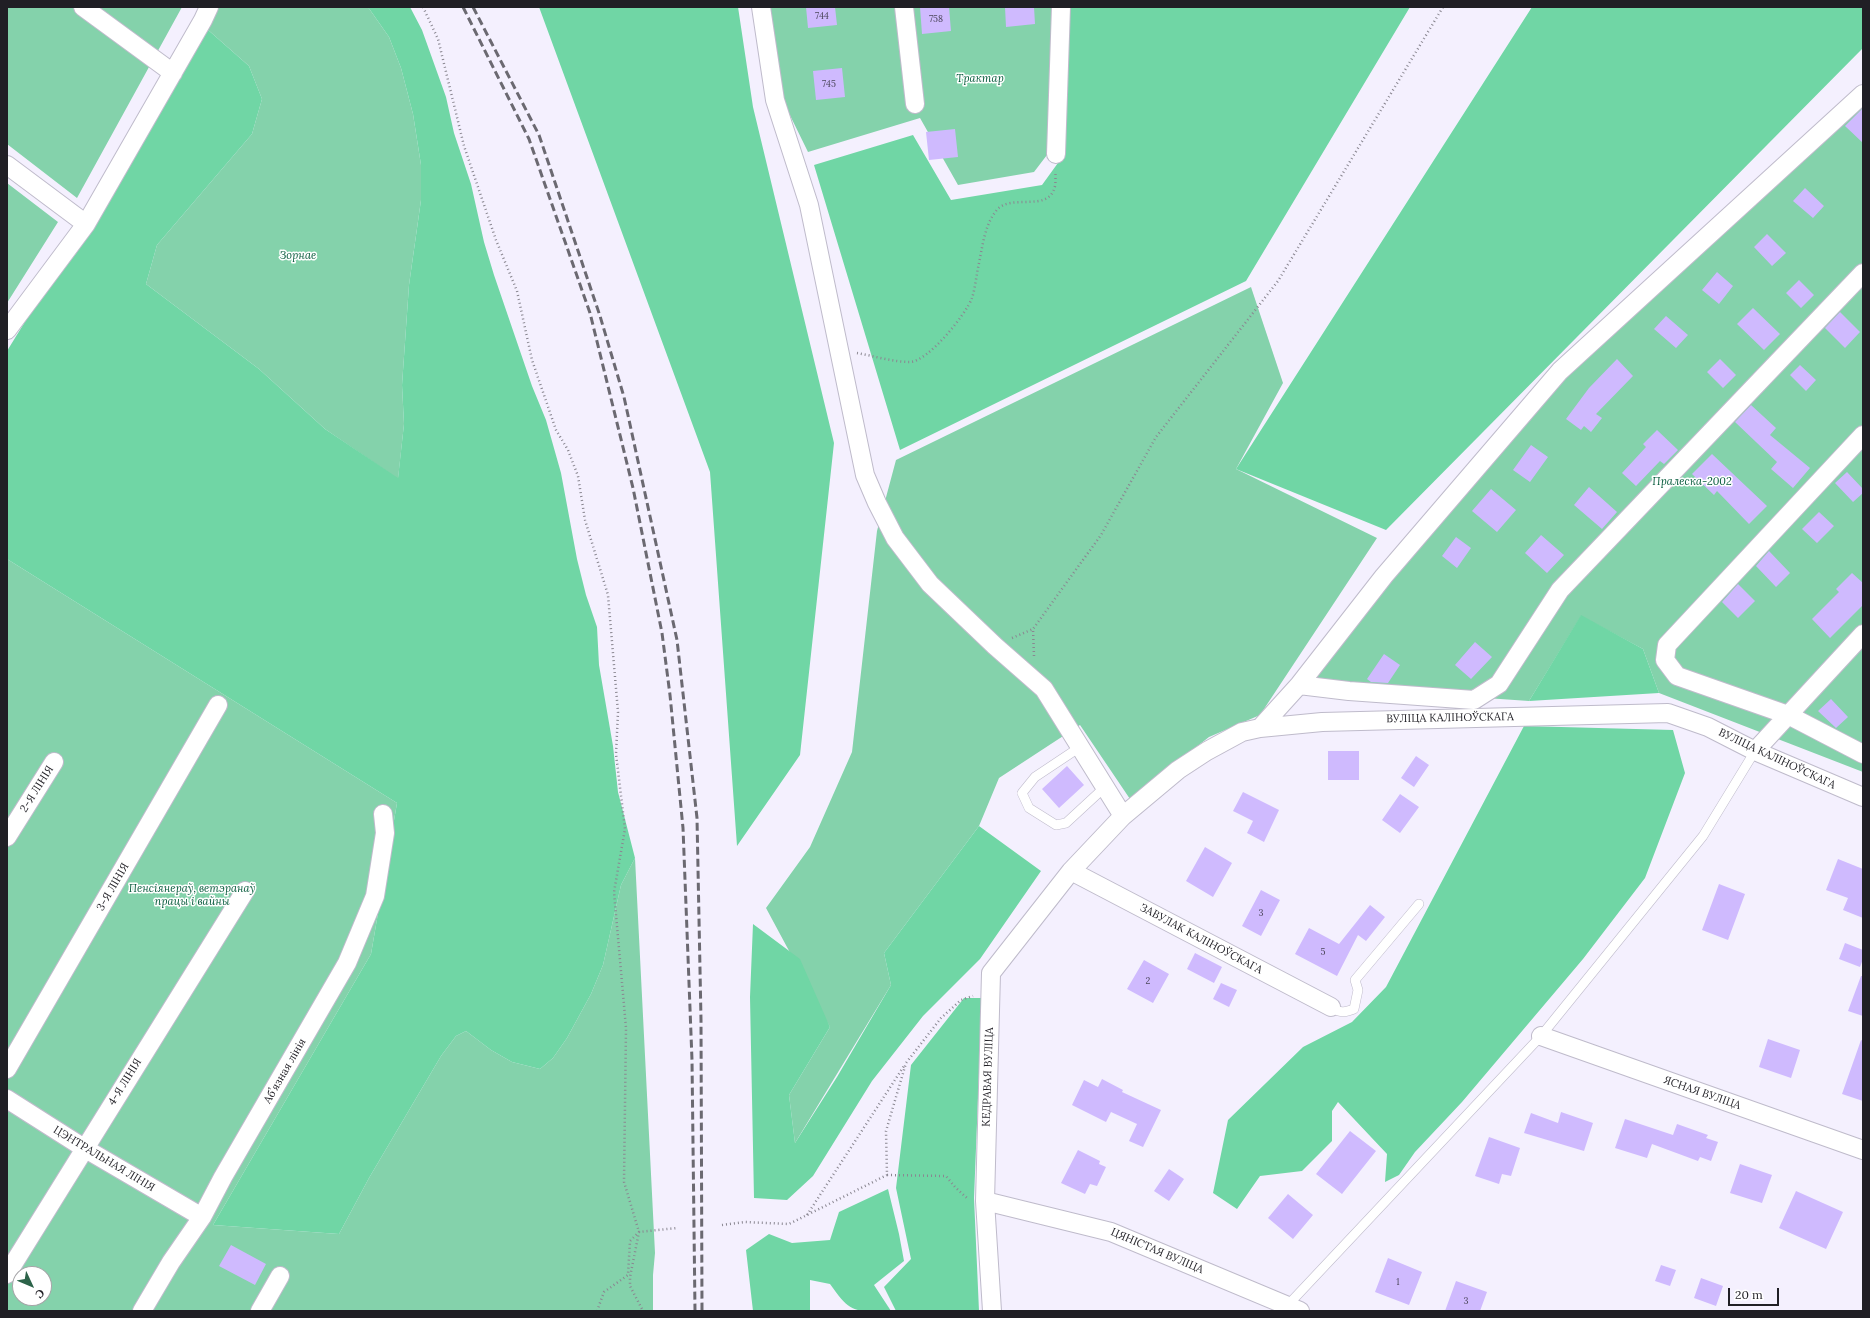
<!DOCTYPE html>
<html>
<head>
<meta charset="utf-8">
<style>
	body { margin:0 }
	#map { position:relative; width:1870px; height:1318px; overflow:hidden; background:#f4f0fe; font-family:Lora,serif }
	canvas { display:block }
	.frame { position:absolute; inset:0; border:8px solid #201f25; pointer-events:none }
	.north { position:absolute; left:12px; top:1266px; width:40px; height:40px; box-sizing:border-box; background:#fff; border:1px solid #a6a5a8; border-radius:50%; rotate:134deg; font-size:11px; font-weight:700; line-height:16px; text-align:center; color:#201f25 }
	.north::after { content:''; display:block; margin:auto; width:14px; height:18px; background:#2c6349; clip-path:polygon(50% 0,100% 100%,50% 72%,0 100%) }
	.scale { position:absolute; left:1728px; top:1288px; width:51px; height:18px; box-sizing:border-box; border:2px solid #201f25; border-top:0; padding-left:5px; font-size:12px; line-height:14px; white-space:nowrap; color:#201f25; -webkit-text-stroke:3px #fff; paint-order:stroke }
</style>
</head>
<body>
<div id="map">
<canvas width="1870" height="1318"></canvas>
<div class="frame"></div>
<div class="north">С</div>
<div class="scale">20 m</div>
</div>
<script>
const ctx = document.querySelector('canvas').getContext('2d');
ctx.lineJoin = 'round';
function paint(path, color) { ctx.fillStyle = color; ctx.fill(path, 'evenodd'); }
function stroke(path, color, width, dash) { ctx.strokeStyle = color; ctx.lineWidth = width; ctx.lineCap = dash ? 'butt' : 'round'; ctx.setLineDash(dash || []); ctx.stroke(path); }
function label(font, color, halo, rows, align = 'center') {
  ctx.font = font + ' Lora,serif'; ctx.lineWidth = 3; ctx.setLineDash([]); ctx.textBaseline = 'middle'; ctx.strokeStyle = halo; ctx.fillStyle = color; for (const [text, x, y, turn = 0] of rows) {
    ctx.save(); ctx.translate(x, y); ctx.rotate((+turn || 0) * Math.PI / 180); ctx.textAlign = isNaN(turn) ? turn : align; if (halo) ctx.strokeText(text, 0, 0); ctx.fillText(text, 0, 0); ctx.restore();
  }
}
paint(new Path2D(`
	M7,7H182L77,198L7,144Z
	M215,7H368L389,37L401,68L413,114L421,165V200L409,285L402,385L404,424L398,479L325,429L259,369L146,284L157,245L252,134L262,99L249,66L207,29Z
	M768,7H1055L1050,151L1034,172L958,185L920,118L808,152L782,99Z
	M1863,98V772L1659,693L1643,649L1581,616L1529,701L1299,685L1560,371Z
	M7,183L58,222L7,303Z
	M1251,287L1283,383L1236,469L1377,538L1260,715L1209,737L1130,799L1080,725L999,778L979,826L884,953L891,985L795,1143L789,1095L830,1027L766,908L810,847L852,752L877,531L896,460Z
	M7,559L397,803L371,954L213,1225L339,1234L369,1178L441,1056L456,1036L466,1031L491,1050L512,1062L540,1069L553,1058L567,1038L591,994L603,965L621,885L635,858L655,1253L653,1275V1311H7ZM20,1274H44V1298H20Z`), '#84d2ab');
paint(new Path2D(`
	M368,7H410L422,30L446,97L454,133L471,184L484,242L494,275L532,386L546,420L561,473L577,559L586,595L597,627L599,665L613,746L618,792L635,858L621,885L603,965L591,994L567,1038L553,1058L540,1069L512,1062L491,1050L466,1031L456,1036L441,1056L369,1178L339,1234L213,1225L371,954L397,803L7,559V351L31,312L77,252L207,29L249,66L262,99L252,134L157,245L146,284L259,369L325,429L398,478L404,424L402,385L409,285L421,200V165L413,114L401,68L389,37Z
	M539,7H738L753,107L834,443L800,755L737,846L710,472Z
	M1068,7H1410L1246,281L900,450L814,165L913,135L951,200L1042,185L1063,156Z
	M1532,7H1863V48L1386,530L1236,469Z
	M1581,615L1643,649L1659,693L1529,701Z
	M1524,726L1673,730L1685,773L1645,878L1583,959L1462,1102L1415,1152L1399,1175L1385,1182L1387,1154L1338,1102L1332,1111V1141L1302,1171L1260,1176L1237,1209L1213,1193L1228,1120L1303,1047L1352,1022L1386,987Z
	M979,826L1041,871L980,959L923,1016L872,1081L813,1176L787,1200L754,1198L750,997L753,924L800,959L830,1027L789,1095L795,1143L837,1077L891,985L884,953Z
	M964,998H982L974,1198L979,1311H896L884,1287L911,1259L896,1188L911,1065Z
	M888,1189L899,1234L904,1261L874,1285L891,1311C854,1311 852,1315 830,1284L810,1280V1311H753L746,1250L769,1234L792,1243L830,1240L839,1212Z`), '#70d6a5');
paint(new Path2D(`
	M806,7H835L837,25L808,28Z
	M920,7H949L951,31L922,34Z
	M1005,7H1034L1035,24L1006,27Z
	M842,68L845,97L816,100L813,71Z
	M1863,108V143L1845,126Z
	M955,129L958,157L929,160L926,132Z
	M1805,188L1824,206L1813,218L1793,201Z
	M1767,234L1786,253L1772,266L1754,247Z
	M1717,272L1733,286L1719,304L1702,290Z
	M1799,280L1814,295L1801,308L1786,293Z
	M1753,308L1780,334L1764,350L1737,324Z
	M1840,312L1860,332L1845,348L1825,328Z
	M1666,316L1688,335L1676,348L1654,329Z
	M1617,359L1633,376L1596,414L1602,418L1591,432L1584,426L1581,430L1566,419L1589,388Z
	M1720,359L1736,375L1723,388L1707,372Z
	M1800,365L1816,380L1806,391L1790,375Z
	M1751,405L1776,428L1770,435L1810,468L1793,488L1771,469L1777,462L1735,422Z
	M1657,430L1678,450L1664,464L1660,461L1636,486L1622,473L1646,447L1643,444Z
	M1531,445L1548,457L1530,482L1513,470Z
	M1712,454L1767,506L1749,524L1717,491L1714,495L1692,474Z
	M1847,472L1863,489V493L1853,502L1835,483Z
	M1589,487L1617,512L1602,529L1574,505Z
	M1491,489L1516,510L1497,532L1472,511Z
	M1819,512L1834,526L1817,543L1802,529Z
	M1541,535L1564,555L1547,573L1525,553Z
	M1456,537L1471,548L1457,568L1442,556Z
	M1769,551L1790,573L1776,587L1756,566Z
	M1852,573L1863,583V605L1830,638L1812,619L1839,592L1836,589Z
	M1738,584L1755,601L1738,618L1722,602Z
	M1475,642L1492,657L1471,679L1455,665Z
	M1384,654L1400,665L1388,683L1371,682L1367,679Z
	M1831,699L1848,717L1836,728L1818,711Z
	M1328,751H1359V780H1328Z
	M1416,756L1429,765L1414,787L1401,778Z
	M1067,766L1084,785L1059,808L1042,789Z
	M1243,792L1279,810L1264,842L1247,833L1253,821L1233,811Z
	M1400,794L1419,807L1400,833L1382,820Z
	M1205,847L1232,863L1213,897L1186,881Z
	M1838,859L1863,869V918L1843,910L1848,898L1826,890Z
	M1719,884L1745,894L1728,940L1702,930Z
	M1261,890L1280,900L1261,936L1242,926Z
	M1370,905L1385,917L1366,941L1358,935L1337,976L1295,954L1309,928L1339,944Z
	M1845,943L1863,950V959L1860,967L1839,959Z
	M1195,953L1222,967L1214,983L1187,969Z
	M1144,960L1169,974L1153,1003L1127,989Z
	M1861,976H1863V1016L1848,1011Z
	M1221,983L1237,990L1229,1007L1213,999Z
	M1768,1039L1800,1050L1791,1078L1759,1067Z
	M1861,1040L1863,1041V1101L1842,1094Z
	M1102,1079L1123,1090L1122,1092L1161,1110L1143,1147L1129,1141L1137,1124L1111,1112L1106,1122L1072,1105L1084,1080L1098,1087Z
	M1561,1112L1593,1123L1584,1151L1524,1133L1531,1113L1558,1123Z
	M1625,1119L1673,1135L1677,1124L1708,1135L1706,1138L1718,1142L1711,1161L1700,1157L1698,1161L1652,1144L1647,1158L1615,1148Z
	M1350,1131L1376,1151L1342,1194L1316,1174Z
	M1489,1137L1520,1148L1511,1176L1502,1174L1499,1184L1475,1176Z
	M1078,1150L1100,1161L1099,1164L1106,1167L1097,1186L1090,1184L1085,1194L1061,1183Z
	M1740,1164L1772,1175L1762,1203L1730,1193Z
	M1169,1169L1184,1179L1169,1201L1154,1191Z
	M1796,1191L1843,1212L1826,1249L1779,1228Z
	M1288,1194L1313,1215L1293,1239L1268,1218Z
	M231,1245L266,1264L255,1285L219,1266Z
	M1388,1258L1422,1272L1409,1305L1375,1292Z
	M1661,1265L1676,1270L1670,1286L1655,1281Z
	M1701,1278L1723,1286L1716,1306L1694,1298Z
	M1456,1281L1487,1292L1480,1311H1445Z`), '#cfbafe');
const lane = new Path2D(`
	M1080,747L1035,777L1022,793L1029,808L1056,825L1066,823L1105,787
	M1331,1007C1340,1013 1344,1013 1354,1009L1358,990L1355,980L1419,904
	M1287,1306L1541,1036L1703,836L1755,751`);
const street = new Path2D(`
	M83,7L173,73
	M761,7L775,100L809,205L865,475L877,503L895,538L930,584L995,646L1044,689L1123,816
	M904,7L915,104
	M1056,154L1061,7
	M7,165L86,224
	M7,330L86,224L203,20L209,7
	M1863,435L1667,645L1665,660L1677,676L1788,715L1863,754
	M1299,685L1349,691L1474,700L1499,684L1560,590L1863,273
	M1260,728L1299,685L1384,576L1560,371L1863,94
	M1755,751L1863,634
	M7,837L54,762
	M1071,871L1331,1007
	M1541,1036L1863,1150
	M7,1069L218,705
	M7,1099L84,1148L202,1217
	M985,1201L1111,1232L1300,1311
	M7,1274L245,891
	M142,1311L171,1262L202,1217L223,1177L347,963L375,896L385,833L383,814
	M260,1311L280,1276
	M992,1311L985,1201L991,973L1071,871L1123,816L1178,770L1207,751L1242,732L1260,728L1322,722L1668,713L1708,727L1755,751L1863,797`);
stroke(lane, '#bfbbcb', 10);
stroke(street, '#bfbbcb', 20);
stroke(new Path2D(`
	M423,7L438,39L464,146L496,240L517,291L532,360L556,430L568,450L578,476L585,520L608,595L618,712L616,754L625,829L614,892L626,1028L624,1182L639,1232L630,1277V1286L643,1311
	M857,353C874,356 893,362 910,362C929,361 966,314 972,298C975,289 976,278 978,268C982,250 984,226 996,211C1010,192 1049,214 1055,186C1056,181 1055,176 1056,171
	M1012,638L1033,629
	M1034,656L1033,629L1101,535L1156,437L1278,281L1443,7
	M887,1175L946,1176L955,1187L968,1199
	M807,1215L904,1066
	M722,1225L745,1222L789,1224L887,1175L886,1131L906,1063L941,1018L961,1000L973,996
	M597,1311L604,1292L628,1275L630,1241L639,1232L677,1228`), '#8a8791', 2.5, [1, 3]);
stroke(lane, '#fff', 9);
stroke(street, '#fff', 18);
stroke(new Path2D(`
	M463,7L529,139L590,313L633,488L662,633L670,695L683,828L692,1060L695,1311
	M473,7L539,135L600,316L624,397L677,640L697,818L701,1020L702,1311`), '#6b6971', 3, [8, 4]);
label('9px', '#4c465b', null, [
	["744",822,16],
	["758",936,19],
	["745",829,84],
	["3",1261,913],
	["5",1323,952],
	["2",1148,981],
	["1",1398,1282],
	["3",1466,1301]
]);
label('italic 11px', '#075b3c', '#fff', [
	["Трактар",980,79],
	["Зорнае",298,256],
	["Пралеска-2002",1692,482],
	["Пенсіянераў, ветэранаў",192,889],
	["працы і вайны",192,902]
]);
label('11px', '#201f25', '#fff', [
	["ВУЛІЦА КАЛІНОЎСКАГА",1450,718,-1],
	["ВУЛІЦА КАЛІНОЎСКАГА",1777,759,25],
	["2-Я ЛІНІЯ",37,789,-58],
	["3-Я ЛІНІЯ",113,887,-60],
	["ЗАВУЛАК КАЛІНОЎСКАГА",1201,939,28],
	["Абʼязная лінія",285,1071,-60],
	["КЕДРАВАЯ ВУЛІЦА",988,1077,-88],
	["4-Я ЛІНІЯ",125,1082,-58],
	["ЯСНАЯ ВУЛІЦА",1702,1093,19],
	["ЦЭНТРАЛЬНАЯ ЛІНІЯ",104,1159,31],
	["ЦЯНІСТАЯ ВУЛІЦА",1157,1251,23]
]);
</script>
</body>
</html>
